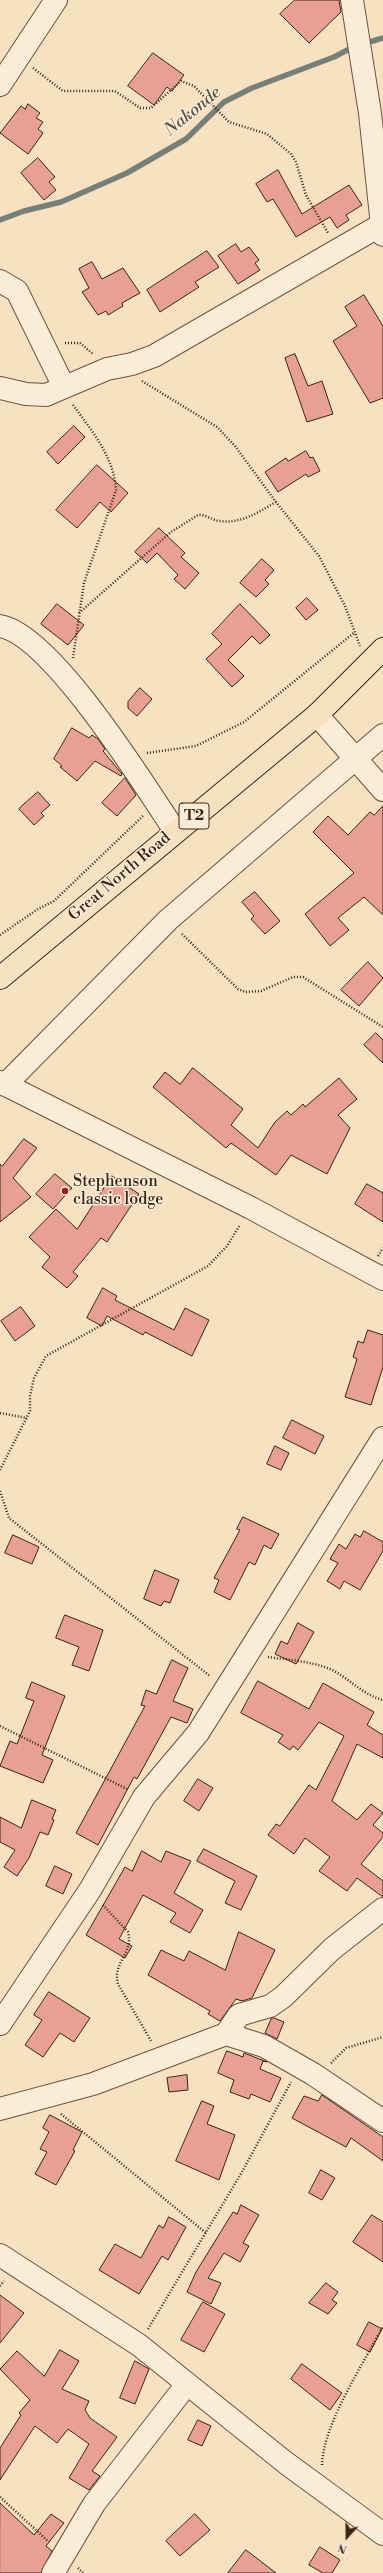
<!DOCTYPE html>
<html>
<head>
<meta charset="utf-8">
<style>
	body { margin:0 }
	#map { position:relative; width:383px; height:2573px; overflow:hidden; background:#f8e1c0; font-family:"Libre Bodoni",serif }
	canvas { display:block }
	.north { position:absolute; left:327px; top:2517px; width:40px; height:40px; -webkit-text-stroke:3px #faecd6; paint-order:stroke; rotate:201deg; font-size:11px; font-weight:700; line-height:16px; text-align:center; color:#392515 }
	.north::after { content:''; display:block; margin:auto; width:14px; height:18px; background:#392515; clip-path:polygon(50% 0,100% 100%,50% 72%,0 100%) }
</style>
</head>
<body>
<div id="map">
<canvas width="383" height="2573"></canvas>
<div class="north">N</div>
</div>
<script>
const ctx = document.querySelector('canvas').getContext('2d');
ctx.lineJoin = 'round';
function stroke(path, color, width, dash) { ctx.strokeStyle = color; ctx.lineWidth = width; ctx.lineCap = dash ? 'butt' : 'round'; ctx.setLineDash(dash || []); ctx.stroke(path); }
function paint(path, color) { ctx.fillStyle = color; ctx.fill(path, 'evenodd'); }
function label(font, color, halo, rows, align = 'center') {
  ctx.font = font + ' "Libre Bodoni",serif'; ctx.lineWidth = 3; ctx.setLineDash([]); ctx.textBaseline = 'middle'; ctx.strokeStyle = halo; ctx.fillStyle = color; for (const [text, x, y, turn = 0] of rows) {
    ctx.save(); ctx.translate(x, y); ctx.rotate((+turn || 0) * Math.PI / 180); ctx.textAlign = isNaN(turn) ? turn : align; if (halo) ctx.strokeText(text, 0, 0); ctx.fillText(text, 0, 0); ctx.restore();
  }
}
stroke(new Path2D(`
	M363,44L383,38
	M0,220L24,211L61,202L127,173L186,139L224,102L252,88L334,57L355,46`), '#777f79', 5.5);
const building = new Path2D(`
	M295,0H339L341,12L309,43L280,14Z
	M153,53L184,75L172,91L167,87L154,105L128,86Z
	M28,104L40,113L36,118L43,122L38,129L43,133L28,154L0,133L21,106L25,109Z
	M38,158L55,177L49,182L56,190L44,200L21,173Z
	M278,170L302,214L349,185L362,205L346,215L349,220L337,228L330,217L296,237L273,199L267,202L256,184Z
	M236,244L241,252L249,247L259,260L255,263L260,270L238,284L218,256Z
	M207,251L219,267L195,282L199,287L160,312L147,290Z
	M92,262L102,279L123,268L140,293L122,303L123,306L108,315L106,311L98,315L82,292L89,288L79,269Z
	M364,295L383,326V398L370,403L333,341L357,326L345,307Z
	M295,354L308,386L322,381L333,414L307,422L285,358Z
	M74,426L85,437L58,464L47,452Z
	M306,451L310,458L313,457L320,471L308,477L306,474L278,492L265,472L286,458L288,461Z
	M97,465L128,493L111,512L100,502L77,528L56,510Z
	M159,528L185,553L181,557L199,573L185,589L174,579L178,575L157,553L147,563L135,552Z
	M262,559L274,570L265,580L269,584L256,597L240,583Z
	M307,598L318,610L306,620L296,608Z
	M57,604L84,625L68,645L41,624Z
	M240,604L270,635L260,644L252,636L228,660L244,676L232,687L206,659L222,644L212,634Z
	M140,688L152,699L137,716L128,708V702Z
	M72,728L89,738L92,735L98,739L105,749L103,751L122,774L121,776L95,761L77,781L60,767L62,766L54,759Z
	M125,778L136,795L117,816L102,803Z
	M38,792L50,805L41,813L44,816L34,825L19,809Z
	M383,806V915L364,897L338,918L349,930L330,946L305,914L354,873L313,832L328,816L348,835L370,812L374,815Z
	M255,892L280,921L265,934L251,919L254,916L242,902Z
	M368,962L383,978L359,1006L341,990Z
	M376,1033L383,1040V1063L364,1045Z
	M193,1068L243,1109L231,1125L258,1148L275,1122L287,1111L291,1115L303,1104L305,1107L339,1078L357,1099L338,1115L350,1128L327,1174L291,1155L276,1175L231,1143L226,1148L153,1087L165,1072L180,1084Z
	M24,1139L37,1148L13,1178L31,1197L0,1222V1164L2,1166Z
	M55,1174L72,1188L53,1209L36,1194Z
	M112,1176L139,1194L107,1242L101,1238L73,1272L78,1276L67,1288L42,1267L50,1257L29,1237L56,1209L77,1229Z
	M367,1184L383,1193V1222L355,1204Z
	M103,1288L117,1296L115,1300L174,1330L185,1308L209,1320L192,1356L145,1332L143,1335L107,1316L102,1326L87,1318Z
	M21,1307L35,1326L15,1341L1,1321Z
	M368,1330L383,1335V1367L371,1405L345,1397L357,1359L353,1357L358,1341L363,1343Z
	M292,1420L324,1436L315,1454L283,1438Z
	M275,1446L289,1453L281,1470L267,1464Z
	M243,1517L279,1534L271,1549L264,1545L255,1565L249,1562L230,1600L214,1592L219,1580L214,1578L240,1530L237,1529Z
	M364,1531L383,1542V1551L360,1590L344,1581L340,1589L327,1581L338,1563L330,1559L339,1544L346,1549L355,1534L360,1537Z
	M13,1535L39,1547L32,1564L5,1553Z
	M155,1570L179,1580L170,1603L164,1601L161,1606L144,1599Z
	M65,1615L103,1630L89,1671L72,1665L79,1647L56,1638Z
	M298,1623L314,1632L296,1664L275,1654L281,1641L287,1644Z
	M172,1660L188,1668L173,1701L193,1709L187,1723L171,1717L137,1779L134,1777L98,1845L76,1833L145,1706L141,1705L146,1690L156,1694Z
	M258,1681L309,1709L323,1683L374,1712L367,1725L383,1735V1758L357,1744L332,1801L357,1820L371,1804L383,1813L373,1825L383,1833V1837L361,1864L383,1881V1897L357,1878L347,1891L319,1871L330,1857L305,1838L294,1854L268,1835L276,1824L280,1826L309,1785L316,1790L344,1736L319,1722L298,1750L293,1746L290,1750L278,1742L283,1735L241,1713Z
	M32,1682L65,1696L42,1755L53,1760L43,1783L0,1766L10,1741L17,1744L34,1701L26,1698Z
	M198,1779L213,1788L199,1811L184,1801Z
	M32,1800L56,1810L52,1819L54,1820L48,1835L40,1832L29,1858L17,1876L4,1867L15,1850L0,1842V1817L21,1828Z
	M204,1849L257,1876L241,1910L225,1903L235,1881L197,1861Z
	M142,1851L161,1862L166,1851L191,1861L174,1893L203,1910L190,1933L170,1922L176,1913L143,1895L119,1939L132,1946L125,1958L86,1935L125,1867L132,1871Z
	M55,1866L72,1874L63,1894L46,1886Z
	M239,1932L275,1950L252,1998L242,2001L236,1999L220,2021L208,2014L210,2011L148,1975L161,1950L184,1961L189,1951L225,1970Z
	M49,1992L90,2018L74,2042L60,2033L43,2057L25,2045L42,2020L34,2015Z
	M274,2018L284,2022L277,2039L265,2033L271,2019Z
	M227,2051L243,2057L244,2053L267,2062L263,2061L260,2069L281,2078L270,2102L251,2094L249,2099L230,2092L234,2080L218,2073Z
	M187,2075L188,2090L169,2092L167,2078Z
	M322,2095L383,2137V2161L351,2138L346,2147L292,2118L304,2096L318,2101Z
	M202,2101L214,2106L207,2124L235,2135L219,2180L176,2161Z
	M50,2115L82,2132L73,2150L75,2151L56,2185L35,2174L47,2152L40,2149L49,2132L43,2128Z
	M321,2170L335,2178L322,2200L309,2193Z
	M241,2205L259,2215L243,2243L249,2246L240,2262L224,2253L208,2278L221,2283L211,2304L187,2292L196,2272L233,2212L237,2214Z
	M372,2215L383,2222V2262L353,2242Z
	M169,2217L186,2227L168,2260L162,2256L139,2294L99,2270L115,2244L141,2258L159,2225L163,2228Z
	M326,2283L338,2292L332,2300L337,2303L328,2314L309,2303Z
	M0,2295L24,2313L0,2343Z
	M203,2302L225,2314L204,2352L181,2340Z
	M369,2322L382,2329L370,2352L357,2345Z
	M60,2350L79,2361L62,2389L89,2401L85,2410L90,2418L117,2437L92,2471L100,2476L89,2490L69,2478L89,2444L68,2429L57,2443L35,2426L0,2480V2448L21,2415L19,2413L30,2400L0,2369L17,2351L44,2376Z
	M135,2361L149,2369L135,2404L120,2398Z
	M302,2364L342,2393L330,2410L291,2379Z
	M198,2420L211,2426L202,2446L188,2440Z
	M0,2503L34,2535L51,2514L64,2523L46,2546L52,2551L41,2573H0Z
	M195,2514L210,2530L180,2556L166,2541Z
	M320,2547L340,2560L332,2573H323L309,2565Z
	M246,2550L276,2573H228Z`);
paint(building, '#e9a094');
stroke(building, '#392515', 1);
const minor = new Path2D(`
	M352,0L370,113L383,235
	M0,85L56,0
	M0,281L17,291L64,387
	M0,388L26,394L46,395L107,369L132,364L154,356L381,225
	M0,626C51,634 145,786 175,831
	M317,715L383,790
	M0,1082L251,1208L383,1279
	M5,1085L168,920L383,735
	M0,2024L90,1890L144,1797L198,1733L383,1438
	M226,2034L239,2015L270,2006L283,1997L332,1949L383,1909
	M0,2109L93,2084L226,2034L264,2046L313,2074L383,2121
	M0,2255L139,2345L286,2463L383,2534
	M53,2573L94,2504L187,2384`);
const highway = new Path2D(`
	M0,978L317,715L383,649`);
stroke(minor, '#695440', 24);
stroke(highway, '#392515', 24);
stroke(new Path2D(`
	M33,68L63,91H115L140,108H151L181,81L194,86L229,122L267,134L291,154L296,162L306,195L328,233
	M65,343H80L93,354
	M142,381L217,427L235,446L276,502L319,556L345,606L360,646
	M73,405C92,431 114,457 116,490L84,583L73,658
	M79,613L171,532L198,515C205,514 212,520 219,521C241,524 257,513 276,502
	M147,753L196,746L244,722L355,632
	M182,934L238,989L245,992L261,991L293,977H303L383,1027
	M0,935L38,909L54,901L143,816
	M378,1256L383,1248
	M0,1413L27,1418
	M0,1470L30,1411V1396L34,1378L46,1356L208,1266L227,1246L240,1225
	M0,1491L9,1518L210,1676
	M268,1657C289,1660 312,1661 332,1670C350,1679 363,1695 383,1700
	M0,1726L127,1789
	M103,1905L128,1932C134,1954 112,1962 118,1984L151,2041
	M331,2063L346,2048L383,2037
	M61,2114L206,2233
	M0,2286L4,2281
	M148,2329L242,2172L291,2082
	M322,2465C323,2424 364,2363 383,2326
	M0,2497L49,2542
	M78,2568L83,2573`), '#392515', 2.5, [1, 2]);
stroke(minor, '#faecd6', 22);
stroke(highway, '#f8e1c0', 22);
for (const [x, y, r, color] of [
	[65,1191,4,"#8f2418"]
]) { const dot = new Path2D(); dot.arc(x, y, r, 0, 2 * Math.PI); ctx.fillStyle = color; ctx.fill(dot); stroke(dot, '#faecd6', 1.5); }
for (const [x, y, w] of [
	[194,816,30]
]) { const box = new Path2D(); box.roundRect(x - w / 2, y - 13, w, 26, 3); ctx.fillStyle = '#faecd6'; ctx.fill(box); stroke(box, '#392515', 1); }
label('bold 15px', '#392515', null, [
	["T2",194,816]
]);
label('16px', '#392515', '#faecd6', [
	["Great North Road",120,877,-40]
]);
label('16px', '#392515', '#faecd6', [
	["Stephenson",73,1182],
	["classic lodge",73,1200]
], 'left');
label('italic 17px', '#585247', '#faecd6', [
	["Nakonde",193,112,-39]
]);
</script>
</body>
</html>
